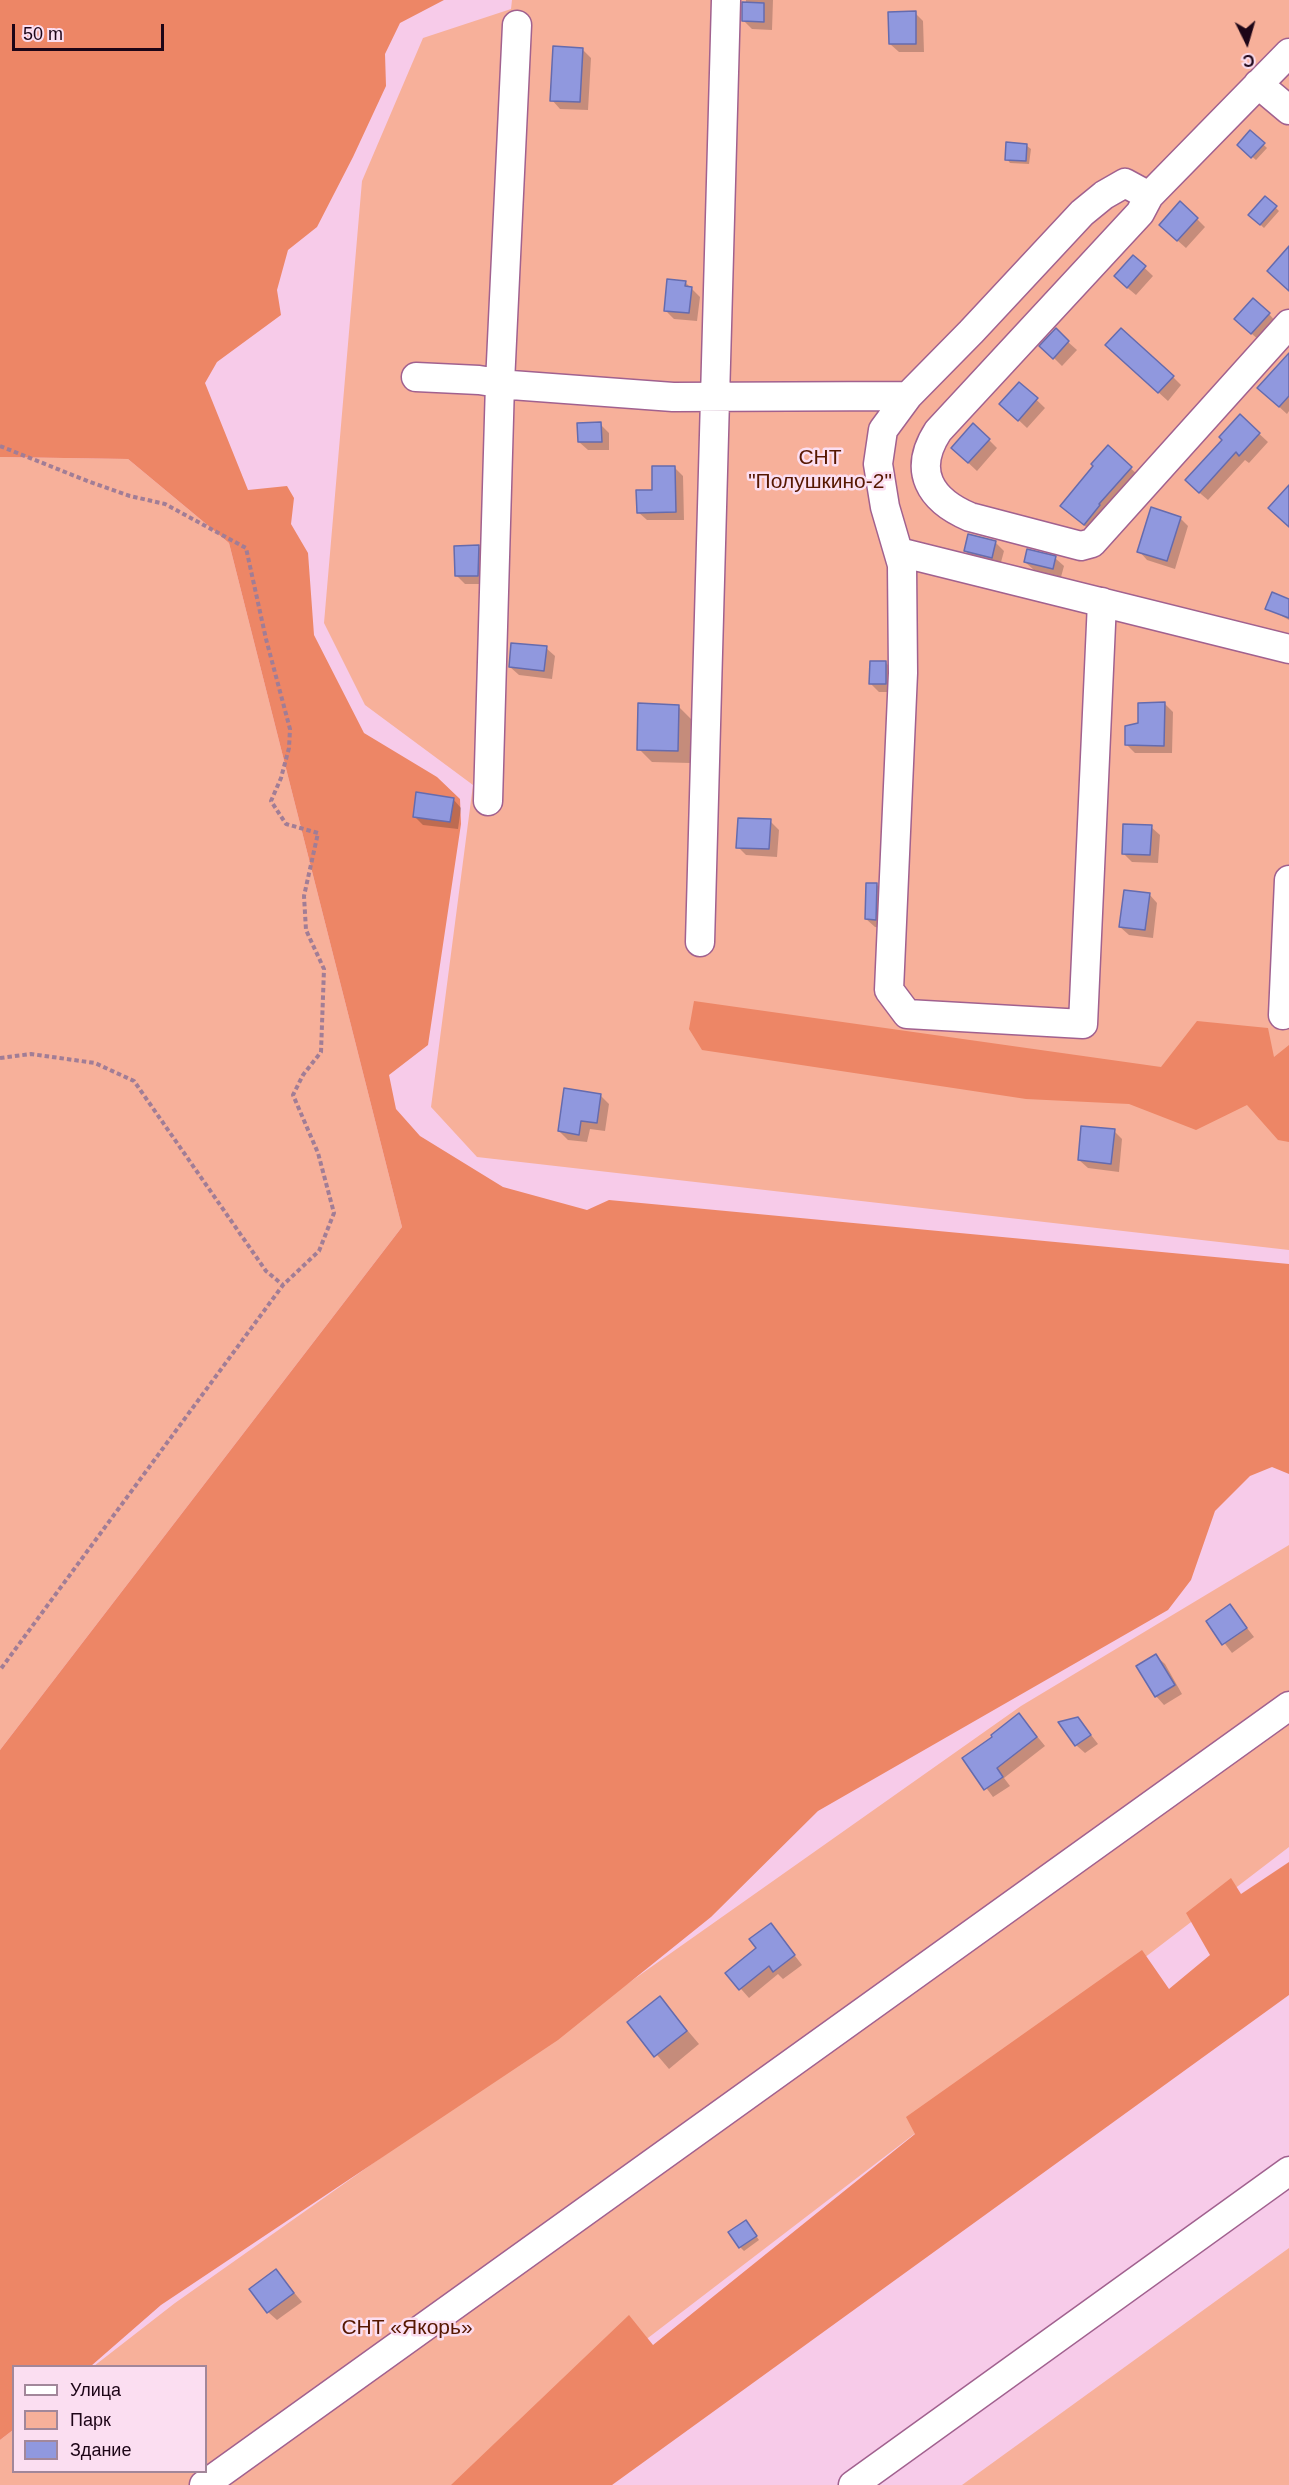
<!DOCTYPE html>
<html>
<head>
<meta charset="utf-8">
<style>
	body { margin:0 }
	#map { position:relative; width:1289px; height:2485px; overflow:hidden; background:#f7cbe9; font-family:Helvetica,sans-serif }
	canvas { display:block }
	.legend { position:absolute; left:12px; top:2365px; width:195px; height:108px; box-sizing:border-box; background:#fbdef1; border:2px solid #a2879a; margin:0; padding:8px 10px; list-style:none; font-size:18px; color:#1d0517 }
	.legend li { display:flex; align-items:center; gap:12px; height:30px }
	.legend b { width:30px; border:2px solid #a2879a }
	.north { position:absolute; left:1217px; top:12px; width:60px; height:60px; -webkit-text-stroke:4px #fbdef1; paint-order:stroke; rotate:175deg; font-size:16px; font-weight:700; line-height:24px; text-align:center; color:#1d0517 }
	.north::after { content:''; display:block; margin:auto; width:21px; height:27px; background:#1d0517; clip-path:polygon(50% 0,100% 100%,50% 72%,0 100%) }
	.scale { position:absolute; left:12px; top:24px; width:152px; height:27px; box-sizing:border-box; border:3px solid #1d0517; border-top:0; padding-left:8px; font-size:18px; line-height:21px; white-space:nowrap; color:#1d0517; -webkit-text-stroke:4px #fbdef1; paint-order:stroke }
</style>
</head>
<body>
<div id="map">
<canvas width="1289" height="2485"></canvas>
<ul class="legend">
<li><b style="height:8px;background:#fff"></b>Улица</li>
<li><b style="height:16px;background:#f7b09a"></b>Парк</li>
<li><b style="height:16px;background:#9098de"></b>Здание</li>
</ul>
<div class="north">С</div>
<div class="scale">50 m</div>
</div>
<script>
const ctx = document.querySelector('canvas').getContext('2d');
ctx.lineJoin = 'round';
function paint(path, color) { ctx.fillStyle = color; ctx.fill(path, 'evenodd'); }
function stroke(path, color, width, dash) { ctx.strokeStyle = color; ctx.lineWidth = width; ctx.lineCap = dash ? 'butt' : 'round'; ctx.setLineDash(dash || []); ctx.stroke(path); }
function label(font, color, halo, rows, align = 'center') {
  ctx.font = font + ' Helvetica,sans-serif'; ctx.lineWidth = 5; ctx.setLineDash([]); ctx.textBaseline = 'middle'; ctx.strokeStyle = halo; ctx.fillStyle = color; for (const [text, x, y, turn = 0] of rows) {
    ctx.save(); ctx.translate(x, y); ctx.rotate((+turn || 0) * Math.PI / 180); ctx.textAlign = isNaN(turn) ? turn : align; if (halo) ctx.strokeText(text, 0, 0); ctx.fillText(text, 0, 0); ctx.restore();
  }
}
paint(new Path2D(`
	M512,0H1289V1250L477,1157L431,1107L473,785L365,705L324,623L362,181L423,38L511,9Z
	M0,457L128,459L229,543L402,1227L0,1750Z
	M1289,1545V1847L456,2485H0V2440L13,2430L14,2472H206V2366H94L175,2303L1021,1706Z
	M1289,2248V2485H962Z`), '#f7b09a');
paint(new Path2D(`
	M0,0H444L400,23L385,54L386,86L353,157L317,227L288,250L277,290L281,315L217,362L205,383L248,490L287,486L294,498L291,524L308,553L314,635L364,733L437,777L460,799L461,824L428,1045L389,1075L396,1109L420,1136L503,1187L587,1210L609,1200L1289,1264V1474L1272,1467L1250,1476L1215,1511L1191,1580L1168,1610L818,1811L711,1917L558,2040L161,2305L91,2366H14L13,2430L0,2440V1750L402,1227L229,543L128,459L0,457Z
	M694,1001L1161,1067L1197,1021L1268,1028L1274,1057L1289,1045V1142L1278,1140L1247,1105L1196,1130L1129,1104L1026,1099L702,1050L689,1029Z
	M1289,1862V1995L612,2485H451L629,2315L653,2345L915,2134L906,2117L1142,1950L1169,1989L1210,1955L1186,1913L1231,1878L1241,1894Z`), '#ed8666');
paint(new Path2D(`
	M746,0H773L772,30L752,29L743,20Z
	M915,13L923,21L924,52H899L890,44Z
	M582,49L591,58L588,110L560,109L552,100Z
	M1250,132L1267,148L1256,160L1239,145Z
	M1027,146L1031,149L1029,164L1010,163L1007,159Z
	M1266,198L1279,211L1264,228L1250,215Z
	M1197,219L1205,227L1186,248L1169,233Z
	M1133,257L1153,276L1136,295L1124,285Z
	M685,282L700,297L697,321L674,319L665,310Z
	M1269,314L1277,323L1260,341L1244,327Z
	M1068,342L1077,350L1062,366L1050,354Z
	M1115,353L1173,377L1181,385L1168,401Z
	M1289,356V411L1287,414L1266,395Z
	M1020,384L1045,408L1027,428L1010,412Z
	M1240,416L1268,442L1249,463L1245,460L1208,500L1195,489Z
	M600,424L609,433V450H588L579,442Z
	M989,440L997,448L977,471L961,456Z
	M1108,447L1140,477L1093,533L1071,514Z
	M674,467L683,476L684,520H647L638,512Z
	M1180,518L1188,526L1175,569L1147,560L1139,551Z
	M995,542L1004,551L1000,566L974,559L965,551Z
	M478,546L487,555L486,584H465L457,576Z
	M1055,558L1064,566L1061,577L1034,570L1025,562Z
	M1289,600V620L1267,608Z
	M546,648L555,656L552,679L519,675L510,667Z
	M886,663L894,671V692H879L870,683Z
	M1164,703L1173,712L1172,753H1135L1126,744Z
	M678,706L691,719L690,763L652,762L639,749Z
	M453,799L461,808L458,829L423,825L414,816Z
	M770,821L779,830L777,857L746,855L738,847Z
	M1151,827L1160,835L1158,863L1132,862L1123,853Z
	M877,885L885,893L884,928L875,927L866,919Z
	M1149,894L1157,903L1153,938L1129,935L1120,927Z
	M600,1095L609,1104L605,1131L590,1129L587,1142L568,1140L559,1131Z
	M1114,1131L1122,1139L1119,1172L1088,1168L1079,1160Z
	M1230,1606L1254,1637L1232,1653L1208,1621Z
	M1156,1656L1165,1664L1182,1694L1164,1705L1156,1696Z
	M1078,1718L1098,1744L1085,1753L1076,1745Z
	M1027,1724L1045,1746L1004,1778L1010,1786L993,1797L964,1758Z
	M771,1925L802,1965L783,1979L778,1974L749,1998L727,1973L758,1948Z
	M660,1998L699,2044L669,2069L629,2022Z
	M749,2226L759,2240L744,2251L740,2247Z
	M276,2271L302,2302L277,2320L268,2312Z`), '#0003');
const building = new Path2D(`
	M742,2L764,3V22L742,21Z
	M916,11V44H889L888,12Z
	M553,46L583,48L580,102L550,101Z
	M1250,130L1265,143L1251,158L1237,145Z
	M1006,142L1027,144L1026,161L1005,160Z
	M1265,196L1277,206L1260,225L1248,215Z
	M1180,201L1198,218L1177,241L1159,225Z
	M1289,246V291L1267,271Z
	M1133,255L1146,266L1127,288L1114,276Z
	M667,279L686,281L685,286L692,287L689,313L664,311Z
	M1253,298L1270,313L1251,334L1234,319Z
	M1056,328L1069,341L1053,359L1039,346Z
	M1121,328L1174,376L1158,393L1105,345Z
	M1289,353V396L1279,407L1257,388Z
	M1019,382L1038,398L1018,421L999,404Z
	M1240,414L1260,433L1239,456L1236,452L1199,493L1185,480L1222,440L1219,437Z
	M601,422L602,442H578L577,423Z
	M973,423L990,439L968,463L951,448Z
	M1108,445L1132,467L1099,504L1100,505L1084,525L1060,506L1093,466L1091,464Z
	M652,466H675L676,512L637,513L636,490H652Z
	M1289,485V527L1268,508Z
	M1151,507L1181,517L1167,561L1137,552Z
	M968,534L996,541L992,558L964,551Z
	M479,545L478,576H455L454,546Z
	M1027,549L1056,556L1053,569L1024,562Z
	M1272,592L1289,599V618L1265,609Z
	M511,643L547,646L544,671L509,667Z
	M870,661H886V684H869Z
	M1165,702L1164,746L1125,745V726L1138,723V703Z
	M638,703L679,705L678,751L637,750Z
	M416,792L454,798L450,822L413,817Z
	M738,818L771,819L769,849L736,848Z
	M1123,824L1152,825L1150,855L1122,854Z
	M866,883H877L876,920L865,919Z
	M1124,890L1150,893L1145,930L1119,927Z
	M564,1088L601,1094L597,1123L581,1121L579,1135L558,1131Z
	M1081,1126L1115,1129L1111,1164L1078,1160Z
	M1230,1604L1247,1628L1222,1645L1206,1621Z
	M1156,1654L1175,1685L1155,1697L1136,1666Z
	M1019,1713L1037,1737L997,1768L1003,1777L984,1790L962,1758L992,1737L991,1735Z
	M1078,1717L1091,1735L1075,1746L1058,1722Z
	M771,1923L795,1955L773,1972L769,1966L739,1990L725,1973L756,1948L749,1939Z
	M660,1996L687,2031L654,2057L627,2022Z
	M746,2220L757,2236L739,2248L728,2232Z
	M276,2269L294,2293L267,2313L249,2289Z`);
paint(building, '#9098de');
stroke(building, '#656bae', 1.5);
const minor = new Path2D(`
	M1289,53L1149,196L1140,213L938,431C912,471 930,500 970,517L1081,546L1092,543L1289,324
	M1258,84L1289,110
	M416,377L479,380L511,385L673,397L908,396
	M899,552L1289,649
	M1102,602L1083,1024L907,1014L889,990L903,673L902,565L885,507L878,464L883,430L908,396L971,332L1082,213L1104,195L1125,183L1149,196
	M488,801L500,383L517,25
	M700,942L726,0
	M1283,1015L1289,880
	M204,2485L1289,1706
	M853,2485L1289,2171`);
stroke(minor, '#a1618f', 31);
stroke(new Path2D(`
	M0,446L90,482L130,496L165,504L246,548L266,639L290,729L289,748L281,778L271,801L286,824L318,833L304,896L306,930L324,969L321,1052L303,1075L293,1095L318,1153L334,1213L319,1251L283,1285L0,1670
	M0,1058L31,1054L95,1063L134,1081L266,1271L283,1285`), '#a17d96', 4, [4.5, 3]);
stroke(minor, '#fff', 28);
label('21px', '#561701', '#fbdef1', [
	["СНТ",820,458],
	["\"Полушкино-2\"",820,482],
	["СНТ «Якорь»",407,2328]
]);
</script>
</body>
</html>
